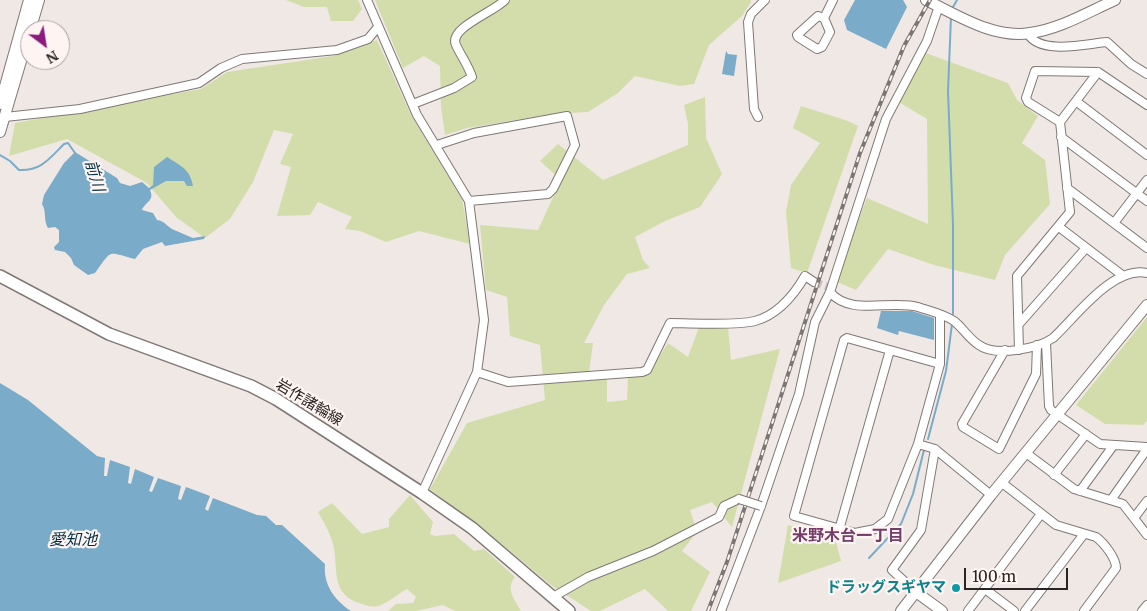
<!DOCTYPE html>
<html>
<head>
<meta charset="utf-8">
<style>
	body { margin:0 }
	#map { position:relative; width:1147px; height:611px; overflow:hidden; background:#f0e8e4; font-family:Merriweather,serif }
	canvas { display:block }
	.north { position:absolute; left:20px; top:20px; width:50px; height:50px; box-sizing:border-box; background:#fef5f2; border:1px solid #a8a2a0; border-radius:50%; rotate:149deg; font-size:14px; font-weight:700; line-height:20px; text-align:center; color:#282524 }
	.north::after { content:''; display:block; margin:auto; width:18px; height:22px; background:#8d1b7c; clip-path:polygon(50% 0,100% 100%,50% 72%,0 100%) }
	.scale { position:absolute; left:964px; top:568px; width:104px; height:22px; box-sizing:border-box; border:2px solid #282524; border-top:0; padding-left:6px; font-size:15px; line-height:18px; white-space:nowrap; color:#282524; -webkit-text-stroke:4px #fef5f2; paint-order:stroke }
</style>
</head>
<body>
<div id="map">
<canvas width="1147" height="611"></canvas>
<div class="north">N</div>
<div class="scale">100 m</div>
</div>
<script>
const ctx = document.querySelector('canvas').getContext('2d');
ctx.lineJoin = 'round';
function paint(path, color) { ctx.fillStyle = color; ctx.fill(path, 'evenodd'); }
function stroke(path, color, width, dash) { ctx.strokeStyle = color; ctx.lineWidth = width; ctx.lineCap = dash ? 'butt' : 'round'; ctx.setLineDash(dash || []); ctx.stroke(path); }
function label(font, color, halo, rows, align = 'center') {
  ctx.font = font + ' Merriweather,"Noto Sans JP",serif'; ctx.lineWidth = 4.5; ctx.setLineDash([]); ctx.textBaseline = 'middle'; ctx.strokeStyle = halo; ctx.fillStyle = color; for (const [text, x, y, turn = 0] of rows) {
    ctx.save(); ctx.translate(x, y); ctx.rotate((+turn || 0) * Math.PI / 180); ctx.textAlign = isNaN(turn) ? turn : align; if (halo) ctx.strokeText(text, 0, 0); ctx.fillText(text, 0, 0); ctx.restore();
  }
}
paint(new Path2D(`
	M286,0H358L362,9L353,21H331L327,7H304Z
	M375,0H751V2L742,16L709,45L694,84L680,86L635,76L618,93L588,112L553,114L467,128L445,135L441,107L440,66L424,56L403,68Z
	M377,40L411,115L462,199L470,244L419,231L386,242L360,231L345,229L352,217L318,202L310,215L277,216L291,167L280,164L293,134L274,130L253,182L230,219L205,238L176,217L147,183L67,139L9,156L15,123L201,89L227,72L333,56Z
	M923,52L1008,83L1017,100L1038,116L1022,143L1045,160L1050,204L1005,255L995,280L934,265L888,249L856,290L835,281L867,198L928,224L927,119L897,101Z
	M705,97L706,138L722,174L700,207L665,221L635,237L643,260L650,268L627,274L604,305L584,343H593L588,380L607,379V402L627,400L628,377L650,371L668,343L688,357L699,327H728L731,360L780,349L732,527L712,502L690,510L697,532L682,551L710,572L691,611H668L645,589L600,611H591L551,585L492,536L430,489L467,423L545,400L540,345L510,336L507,297L486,290L480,225L538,230L561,180L540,161L558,144L603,180L688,145V124L684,105Z
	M801,106L848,121L858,126L807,273L791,268L786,212L791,185L820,143L793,128Z
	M1147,317V421L1143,425L1105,424L1076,405Z
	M410,495L433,522L430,534L435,536L454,534L474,551L484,549L515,577C505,589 515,600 521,611H455L443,605L416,611H388L396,604L413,603L416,597L407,589C398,594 390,601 381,605C375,608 368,606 362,604C329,595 339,568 333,544C330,532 324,523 318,512L332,503L362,534L389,527V519Z
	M788,525L835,538L841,561L778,583Z`), '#d3ddab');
paint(new Path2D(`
	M855,0H903L907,7L886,49L847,30L844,20Z
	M726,51L728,54L737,55L734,76L722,74Z
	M75,152L117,178L120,183L130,186L142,182L149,188L153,185L154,167L167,157C181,166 190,169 193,186H187L184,181H166L150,190C155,201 145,202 142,210L153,213L157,220C165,221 167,227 174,230C181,233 186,235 193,238L205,236L204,239L165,246L162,242L143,249L135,259C107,252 113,248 95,273L88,275L74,265L71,258L65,252L55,250L54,247L59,242V230L55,227L48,228C43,220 47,212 42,204L44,195L64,163Z
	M881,311H912L934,318V340L899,331L898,335L877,328Z
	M0,383L28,400L97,456L105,458L104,476H107L110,460L130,467L128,483L131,484L135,469L154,477L149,491L152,492L158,478L181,486L178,499L181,500L186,487L210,496L205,509L208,511L213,498L257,515L266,516L276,525H282L325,564C323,584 334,600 351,611H0Z`), '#7aabc9');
stroke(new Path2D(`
	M953,7L957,0
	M951,17L948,91L953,225V314
	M0,155L10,161L19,170C41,171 49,159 64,144L68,143L75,153
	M928,439L946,371L952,324
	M869,558L901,524L913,494L924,450`), '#7aabc9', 2);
stroke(new Path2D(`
	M814,282L831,288`), '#c8c1be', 8, [8, 4]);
const minor = new Path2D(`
	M367,0L417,115L469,201L484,320L477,372L422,493
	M824,18L818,16L797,35L798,37L817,49L822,47L830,32L824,18L833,0
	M1028,34C1041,55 1085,44 1107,42L1131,64L1147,74
	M1077,102L1147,155
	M413,104L454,88L472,77C468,65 461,56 456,45C448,28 494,12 505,0
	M5,117L80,109L199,83L221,68L242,59L337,50L368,39L378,27
	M758,117L754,109L748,22L751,14L765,0
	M1060,122L1028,102L1026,98L1035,71L1098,72L1147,105
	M1061,137L1147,201
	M437,145L474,133L567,116L575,145L553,189L548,194L469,201
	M1067,188L1147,248
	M1114,223L1147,180
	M1059,227L1122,275
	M830,292C851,317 891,299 918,307C930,311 944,314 954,321C963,328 969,339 979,345C995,357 1037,349 1053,338C1076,317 1112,266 1147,273
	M940,315V364L918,444L888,519L875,529L855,533L794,516L844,340L847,338L940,364
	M1019,324L1086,248
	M1046,343L1049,406L1051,410L1100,444L1147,447
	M1005,350L962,424L963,427L999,449L1036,374L1037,345
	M1019,350L1017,276L1070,212L1060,122L1098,72
	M477,372L508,382L642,372L647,370L670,323C692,323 735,326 755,321C777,315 794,295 805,276L814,282
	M918,444L935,449L991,495
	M1026,453L1074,489L1123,504L1147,535
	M1054,475L1086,434
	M1001,482L1056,525L1096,537C1104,543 1116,558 1116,568L1084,611
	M1080,491L1113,446
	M1111,500L1147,449
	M1134,518L1147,501
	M839,530L890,350
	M985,589L1014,611
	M916,592L892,570L921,530L935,449
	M553,597L588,577L653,551L719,517L724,506L739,499
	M721,611L761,506L799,394L815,322L830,292L886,119L927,41L939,6
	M968,611L1041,514
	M1025,611L1084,534
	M1142,611L1147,605`);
const tertiary = new Path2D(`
	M926,0C957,15 994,39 1030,33C1060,29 1088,12 1115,0
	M0,104L29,0
	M0,132L39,0
	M916,592L942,611
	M901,611L991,495L1147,305`);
const secondary = new Path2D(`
	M0,276L109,334L251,386L276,399L422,493L472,528L569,611`);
stroke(minor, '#807875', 10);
stroke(tertiary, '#807875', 12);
stroke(secondary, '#807875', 14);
stroke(minor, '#fff', 8);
stroke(tertiary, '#fff', 10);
stroke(secondary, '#fff', 11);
const rail = new Path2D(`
	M708,611L727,562L860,153L904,46L930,0`);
stroke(rail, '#7b7673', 4);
stroke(rail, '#fef5f2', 2, [5.5]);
const minorBridge = new Path2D(`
	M739,499L761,506`);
stroke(minorBridge, '#807875', 10, []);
stroke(minorBridge, '#fff', 8);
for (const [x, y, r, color] of [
	[956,588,5,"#0f9aa8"]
]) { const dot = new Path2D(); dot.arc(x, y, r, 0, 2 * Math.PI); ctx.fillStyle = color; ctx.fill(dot); stroke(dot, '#fef5f2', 2); }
label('15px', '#282524', '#fef5f2', [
	["岩作諸輪線",309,403,31]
]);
label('bold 15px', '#0d838f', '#fef5f2', [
	["ドラッグスギヤマ",946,588]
], 'right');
label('italic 16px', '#042f45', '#fef5f2', [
	["前川",94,176,74],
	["愛知池",73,540]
]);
label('bold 16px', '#743c69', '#fef5f2', [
	["米野木台一丁目",848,536]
]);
</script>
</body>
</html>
